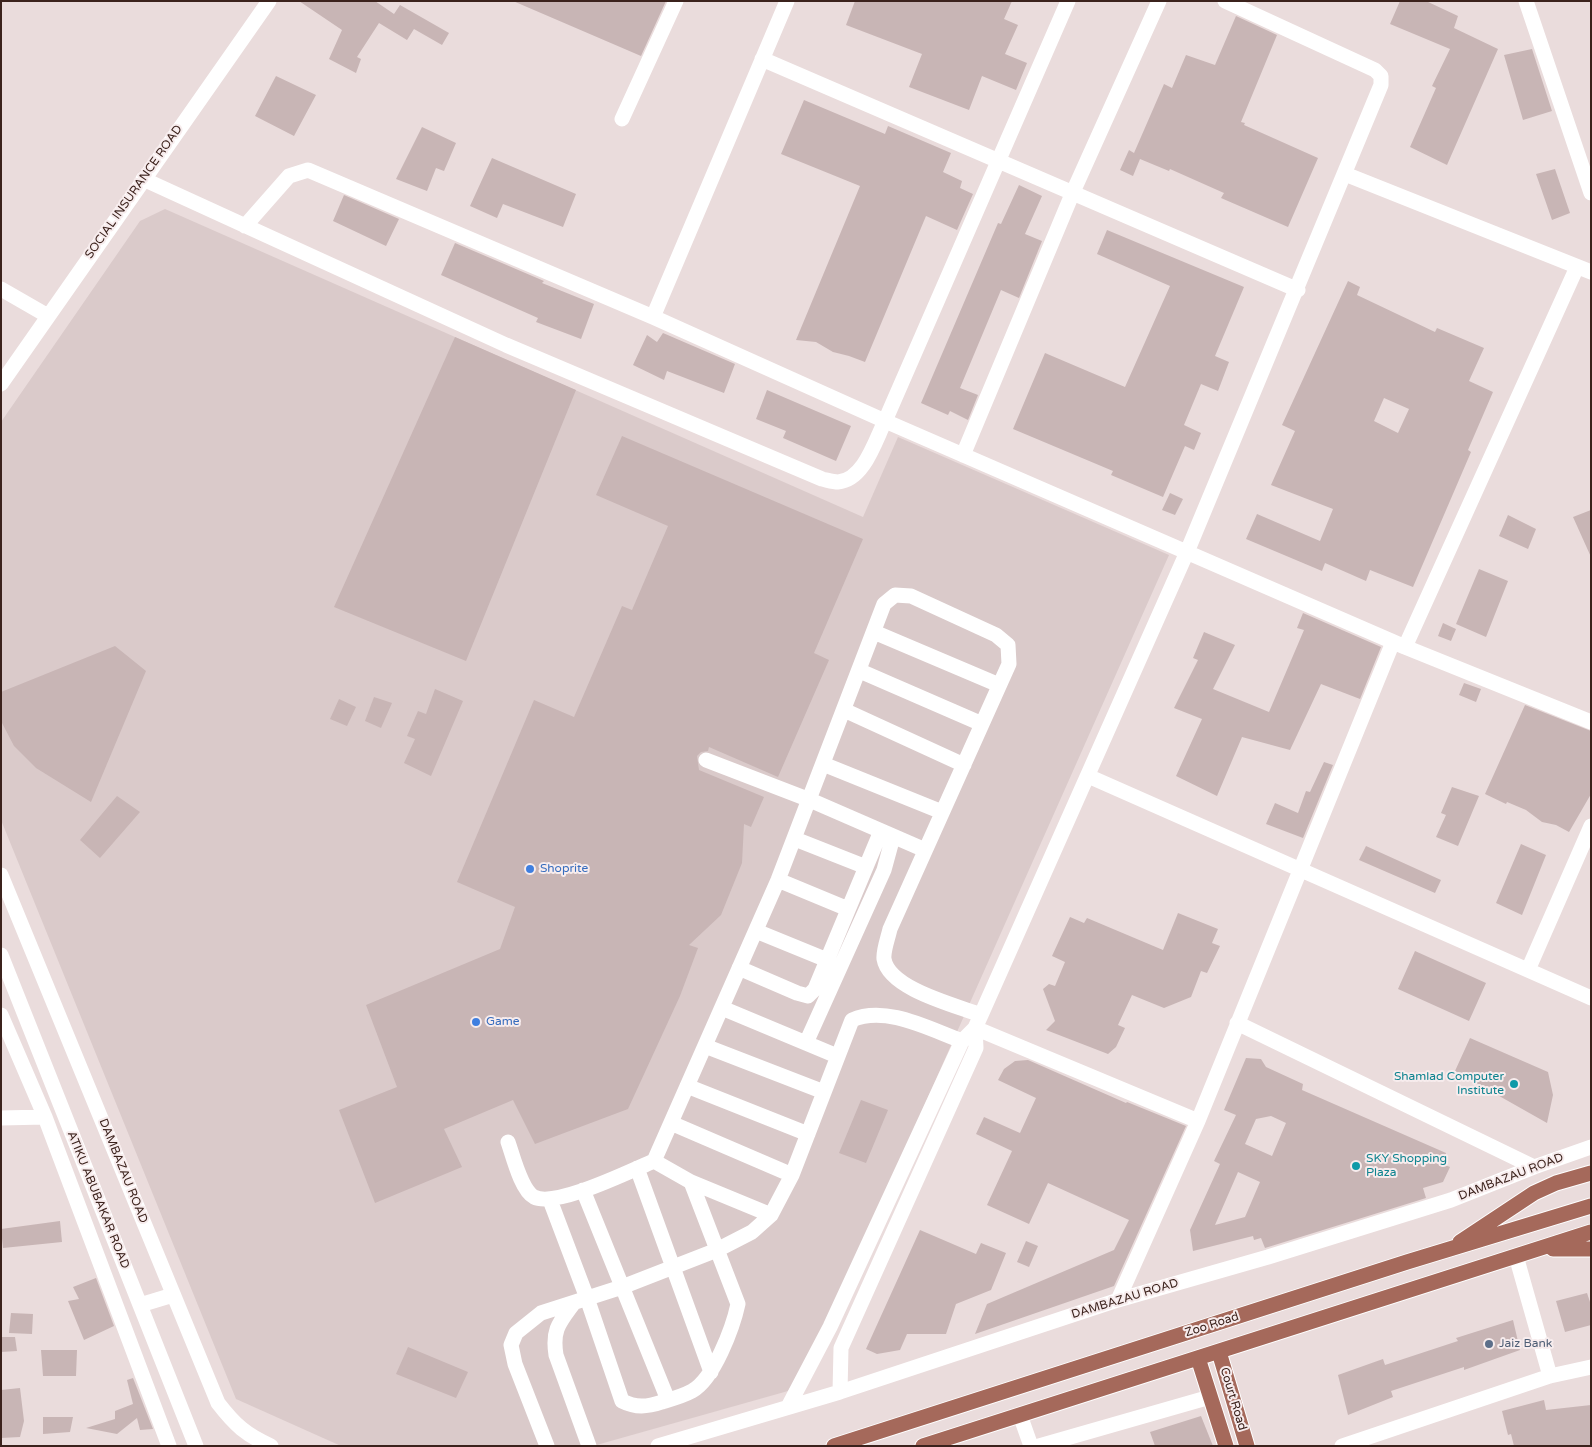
<!DOCTYPE html>
<html>
<head>
<meta charset="utf-8">
<style>
	body { margin:0 }
	#map { position:relative; width:1592px; height:1447px; overflow:hidden; background:#eadcdc; font-family:"Varela Round",sans-serif }
	canvas { display:block }
	.frame { position:absolute; inset:0; border:2px solid #3b221c; pointer-events:none }
</style>
</head>
<body>
<div id="map">
<canvas width="1592" height="1447"></canvas>
<div class="frame"></div>
</div>
<script>
const ctx = document.querySelector('canvas').getContext('2d');
ctx.lineJoin = 'round';
function paint(path, color) { ctx.fillStyle = color; ctx.fill(path, 'evenodd'); }
function stroke(path, color, width, dash) { ctx.strokeStyle = color; ctx.lineWidth = width; ctx.lineCap = dash ? 'butt' : 'round'; ctx.setLineDash(dash || []); ctx.stroke(path); }
function label(font, color, halo, rows, align = 'center') {
  ctx.font = font + ' "Varela Round",sans-serif'; ctx.lineWidth = 4; ctx.setLineDash([]); ctx.textBaseline = 'middle'; ctx.strokeStyle = halo; ctx.fillStyle = color; for (const [text, x, y, turn = 0] of rows) {
    ctx.save(); ctx.translate(x, y); ctx.rotate((+turn || 0) * Math.PI / 180); ctx.textAlign = isNaN(turn) ? turn : align; if (halo) ctx.strokeText(text, 0, 0); ctx.fillText(text, 0, 0); ctx.restore();
  }
}
paint(new Path2D(`
	M165,209L863,517L898,437L1169,555L812,1358L788,1391L593,1446H341L236,1399L1,820V422L140,221Z`), '#dacaca');
paint(new Path2D(`
	M299,1H375L394,14L400,5L449,33L442,45L414,29L407,40L379,23L357,57L361,59L356,73L329,59L342,30Z
	M513,1H666L641,56Z
	M855,1H1012L1004,19L1018,25L1005,54L1027,63L1016,90L982,76L969,110L909,87L922,54L846,25Z
	M1400,1H1426L1458,16L1454,28L1498,49L1447,165L1410,147L1436,88L1432,86L1450,49L1390,24Z
	M1236,16L1277,35L1241,122L1245,123L1244,125L1318,158L1288,227L1221,198L1224,193L1170,169L1169,171L1140,159L1133,176L1120,170L1129,150L1134,153L1164,84L1172,88L1186,55L1215,65Z
	M1532,49L1552,111L1523,120L1504,55Z
	M276,76L316,95L294,136L255,116Z
	M804,100L885,134L888,126L951,153L943,172L962,181L960,188L973,194L957,230L926,216L865,362L849,356L833,352L816,342L796,340L860,186L781,154Z
	M422,127L456,143L444,171L436,168L427,191L396,179Z
	M492,158L576,194L563,227L503,204L497,218L470,206Z
	M1555,169L1570,213L1552,220L1536,174Z
	M1019,185L1042,196L1025,234L1042,241L1019,298L1001,290L960,388L978,395L968,420L950,411L948,415L921,403L998,223L1001,224Z
	M344,195L399,219L386,246L333,221Z
	M1107,230L1244,287L1215,356L1229,362L1218,391L1201,384L1184,425L1201,433L1194,450L1185,446L1163,497L1111,475L1113,471L1013,429L1045,353L1125,387L1170,286L1097,254Z
	M455,243L544,281L542,283L594,304L581,339L536,322L538,318L441,275Z
	M1348,281L1360,287L1357,295L1435,332L1437,328L1484,348L1469,381L1493,392L1468,450L1471,452L1413,587L1370,570L1366,581L1325,563L1322,571L1246,539L1257,514L1320,541L1333,509L1271,485L1295,431L1282,425ZM1384,398L1409,409L1398,433L1374,421Z
	M663,333L735,364L724,393L667,371L664,380L633,365L647,335L657,342Z
	M455,337L576,390L466,661L334,607Z
	M767,390L851,426L836,461L783,438L786,431L756,419Z
	M622,436L863,539L814,653L829,660L778,777L709,747L708,751L701,752L697,756L699,770L764,797L751,827L744,824L742,863L721,915L689,945L698,948L680,996L628,1109L535,1144L513,1100L444,1129L462,1167L375,1203L339,1110L397,1087L366,1005L500,949L515,907L457,882L534,700L574,717L622,606L632,610L668,526L596,495Z
	M1170,493L1183,499L1175,515L1162,510Z
	M1591,510V557L1573,517Z
	M1508,515L1536,529L1528,549L1499,536Z
	M1479,569L1508,581L1486,637L1456,624Z
	M1303,613L1381,647L1360,699L1321,684L1290,750L1242,737L1217,796L1176,776L1202,719L1174,708L1198,660L1193,658L1204,632L1235,645L1213,689L1269,712L1304,630L1297,628Z
	M1443,623L1456,629L1451,641L1438,636Z
	M115,646L146,671L91,802L36,768L14,746L1,721V692Z
	M1464,683L1481,689L1476,702L1459,695Z
	M435,689L463,701L431,776L404,763L415,739L407,736L418,711L426,714Z
	M374,697L392,703L381,728L365,721Z
	M339,699L356,707L347,726L330,719Z
	M1525,705L1591,731V794L1569,832L1556,825L1542,822L1526,810L1507,802L1506,804L1485,794Z
	M1324,762L1333,765L1303,838L1266,824L1275,803L1298,813L1306,791L1310,792Z
	M1452,787L1479,796L1458,846L1436,837L1446,815L1441,813Z
	M117,796L140,812L100,858L80,840Z
	M1521,844L1546,855L1522,915L1496,903Z
	M1366,846L1441,880L1435,893L1359,860Z
	M1178,913L1218,929L1212,943L1220,946L1207,973L1201,971L1191,997L1164,1008L1132,995L1118,1025L1125,1028L1116,1047L1108,1054L1046,1030L1055,1021L1043,989L1049,984L1055,986L1065,962L1052,956L1070,917L1084,923L1087,918L1163,950Z
	M1415,951L1486,983L1469,1021L1398,989Z
	M1470,1038L1548,1072L1553,1095L1547,1123L1455,1071Z
	M1246,1058L1261,1059L1266,1067L1303,1084L1302,1090L1446,1153L1445,1165L1450,1167L1443,1182L1423,1188L1426,1198L1265,1248L1261,1238L1254,1240L1253,1236L1193,1251L1190,1230L1220,1164L1214,1161L1236,1115L1224,1110ZM1271,1116L1286,1123L1272,1156L1245,1144L1256,1119ZM1238,1172L1260,1182L1245,1217L1215,1225Z
	M1028,1060L1126,1103L1127,1102L1186,1126L1114,1286L975,1334L987,1304L1114,1250L1129,1220L1048,1183L1029,1224L987,1205L1012,1151L976,1134L984,1117L1020,1133L1036,1098L998,1080L1004,1069L1015,1061Z
	M861,1100L888,1110L866,1163L839,1153Z
	M60,1221L62,1242L3,1248L1,1229Z
	M920,1230L976,1254L981,1243L1006,1253L991,1290L956,1304L946,1334H907L900,1350L877,1354L866,1349Z
	M1026,1241L1038,1246L1029,1267L1017,1262Z
	M96,1278L114,1326L84,1340L68,1301L79,1299L73,1287Z
	M1587,1293L1591,1305V1325L1565,1332L1556,1301Z
	M11,1313L33,1314L32,1334L9,1333Z
	M1513,1320L1520,1350L1464,1370V1367L1391,1391L1393,1397L1348,1415L1338,1375L1383,1359L1385,1365L1458,1341L1456,1338Z
	M1,1337H15L17,1351L1,1352Z
	M408,1347L468,1372L456,1398L396,1374Z
	M41,1350H77L76,1376H43Z
	M133,1378L153,1429L140,1430L137,1418L117,1434L86,1428L115,1419V1411L133,1404L127,1380Z
	M20,1388L24,1421L20,1437L1,1438V1390Z
	M1544,1400L1546,1410L1591,1405V1446H1514L1511,1434L1508,1435L1502,1411Z
	M1201,1416L1213,1446H1155L1150,1432Z
	M43,1417H73L70,1432L43,1434Z`), '#c8b5b5');
const major = new Path2D(`
	M1460,1242L1534,1193L1556,1183L1591,1173
	M1553,1249H1591
	M1219,1352L1247,1446
	M1198,1358L1226,1446
	M834,1446L1407,1262L1591,1206
	M923,1446L1591,1232`);
stroke(major, '#fff', 17);
stroke(new Path2D(`
	M1526,1L1591,193
	M762,59L1298,290
	M622,119L676,1
	M1345,174L1591,272
	M143,179L506,345L822,479C827,480 833,482 838,482C864,480 875,441 885,421L1068,1
	M245,226L289,176L308,170L653,317L885,421L1405,647L1591,722
	M1,289L48,316
	M653,317L787,1
	M1,384L269,1
	M963,455L1073,192L1159,1
	M874,632L999,685
	M1405,647L1577,267
	M860,671L982,724
	M844,710L964,765
	M706,760L810,800L925,850
	M823,764L942,812
	M1088,776L1591,998
	M795,839L866,867
	M1,875L218,1403C235,1425 246,1435 271,1446
	M778,880L848,909
	M756,931L827,960
	M1,955L196,1446
	M739,968L797,993L808,996L815,989L881,831
	M1528,970L1591,826
	M722,1008L837,1056
	M1,1015L45,1117L169,1446
	M1237,1023L1534,1167
	M975,1028L1198,1121
	M806,1043L884,870L893,837
	M705,1046L824,1092
	M687,1086L808,1134
	M1,1118L45,1117
	M671,1123L792,1175
	M508,1142C513,1156 521,1190 534,1197C556,1208 630,1171 654,1161L778,880L884,604L895,595L911,596L996,635L1008,645L1009,664L890,929C888,938 883,951 884,959C889,989 955,1005 981,1015
	M654,1161L691,1182L771,1215
	M637,1168L711,1372
	M583,1190L668,1400
	M550,1200L587,1298L622,1401C636,1408 647,1407 662,1402C672,1399 683,1396 692,1391C714,1379 733,1327 738,1304L691,1182
	M1516,1256L1550,1376
	M1118,1300L1198,1121L1393,642
	M573,1304C559,1323 552,1330 556,1355L589,1446
	M140,1305L173,1295
	M840,1392L841,1348L976,1048L975,1028
	M788,1407L830,1327L962,1041L975,1028L981,1015L1187,552L1381,85V76L1375,70L1225,1
	M1020,1415L1031,1446
	M547,1446L515,1364L511,1345L516,1333L541,1313L622,1287L717,1250L752,1232L771,1215L792,1175L852,1020C886,1005 929,1029 962,1041
	M658,1446L840,1392L1118,1300L1268,1257L1451,1200L1534,1167L1591,1147
	M1039,1446L1210,1397
	M1342,1446L1550,1376L1591,1367`), '#fff', 15);
stroke(major, '#a5695b', 15);
for (const [x, y, r, color] of [
	[530,869,5,"#3f7fe0"],
	[476,1022,5,"#3f7fe0"],
	[1514,1084,5,"#0f9aa8"],
	[1356,1166,5,"#0f9aa8"],
	[1489,1344,5,"#5c6f8a"]
]) { const dot = new Path2D(); dot.arc(x, y, r, 0, 2 * Math.PI); ctx.fillStyle = color; ctx.fill(dot); stroke(dot, '#f7eced', 2); }
label('12px', '#3b221c', '#f7eced', [
	["SOCIAL INSURANCE ROAD",134,192,-55],
	["DAMBAZAU ROAD",123,1171,68],
	["DAMBAZAU ROAD",1511,1177,-21],
	["ATIKU ABUBAKAR ROAD",98,1200,68],
	["DAMBAZAU ROAD",1125,1299,-17],
	["Zoo Road",1212,1325,-18],
	["Court Road",1233,1399,73]
]);
label('12px', '#366cbe', '#f7eced', [
	["Shoprite",540,869],
	["Game",486,1022]
], 'left');
label('12px', '#0d838f', '#f7eced', [
	["Shamlad Computer",1504,1077],
	["Institute",1504,1091],
	["SKY Shopping",1366,1159,"left"],
	["Plaza",1366,1173,"left"]
], 'right');
label('12px', '#4e5e75', '#f7eced', [
	["Jaiz Bank",1499,1344]
], 'left');
</script>
</body>
</html>
